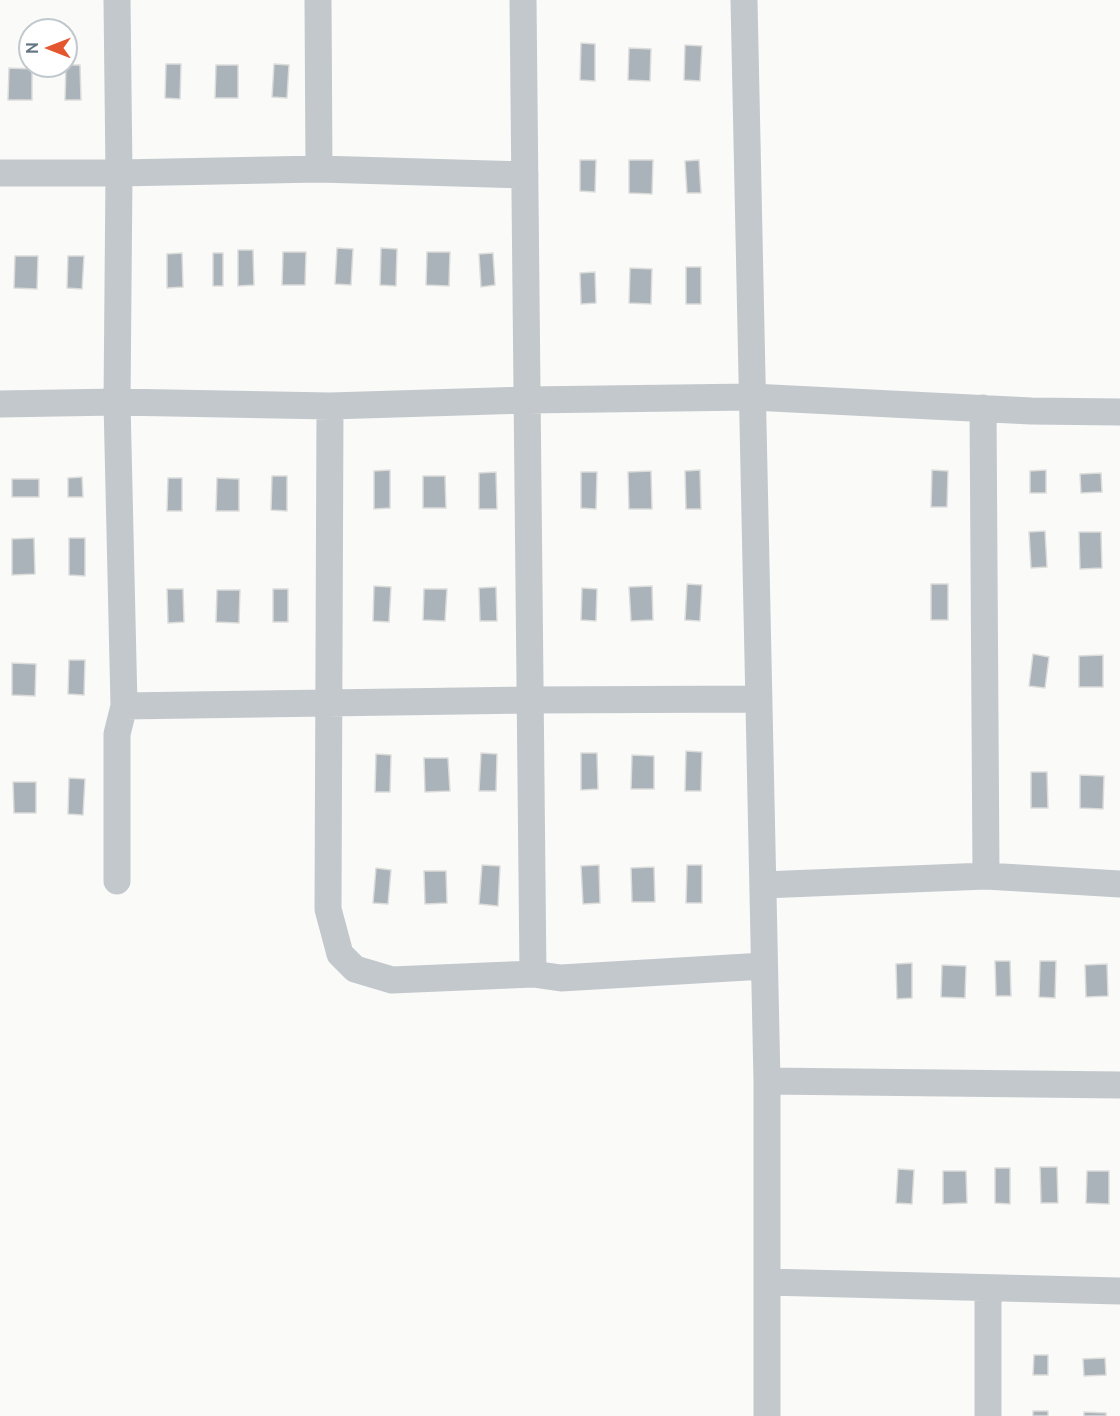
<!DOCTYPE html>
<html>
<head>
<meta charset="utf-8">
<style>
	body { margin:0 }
	#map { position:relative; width:1120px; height:1416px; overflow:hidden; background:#fafaf8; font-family:Ubuntu,sans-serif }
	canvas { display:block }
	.north { position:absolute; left:18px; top:18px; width:60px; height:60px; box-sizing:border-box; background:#fff; border:2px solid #c1c8cd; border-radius:50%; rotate:270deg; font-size:16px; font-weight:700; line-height:24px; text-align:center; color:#657683 }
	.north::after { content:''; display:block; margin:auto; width:21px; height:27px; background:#e4572e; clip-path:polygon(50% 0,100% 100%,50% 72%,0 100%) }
</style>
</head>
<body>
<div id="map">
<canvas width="1120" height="1416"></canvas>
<div class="north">N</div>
</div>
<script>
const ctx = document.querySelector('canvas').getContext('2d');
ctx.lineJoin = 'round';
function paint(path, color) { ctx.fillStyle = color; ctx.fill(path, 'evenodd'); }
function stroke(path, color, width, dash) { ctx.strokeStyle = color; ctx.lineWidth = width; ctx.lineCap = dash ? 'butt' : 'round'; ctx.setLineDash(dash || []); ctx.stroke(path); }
const building = new Path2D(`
	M581,43L595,44V81L580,80Z
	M685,45L702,46L700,81L684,80Z
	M629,48L651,49L650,81L628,80Z
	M166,64H181L180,99L165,98Z
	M274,64L289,65L287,98L272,97Z
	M66,65H80L81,100H65Z
	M216,65H238V98H215Z
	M9,68L32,69V100H8Z
	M580,160H596L595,192L580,191Z
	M629,160H653L652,194L629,193Z
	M699,160L701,193H687L685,161Z
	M337,248L353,249L351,285L335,284Z
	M381,248L397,249L396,286L380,285Z
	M238,250H253L254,285L238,286Z
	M283,252H306L305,285H282Z
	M427,252H450L449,286L426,285Z
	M182,253L183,287L167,288V254Z
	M213,253H223V286H213Z
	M493,253L495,285L481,287L479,254Z
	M15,256H38L37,289L14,288Z
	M68,256H84L82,289L67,288Z
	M686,267H701V304H686Z
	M630,268L652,269L651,304L629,303Z
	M595,272L596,303L581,304L580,273Z
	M390,470V508L374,509V471Z
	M700,470L701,509H686L685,471Z
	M932,470L948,471L947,507H931Z
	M1046,470V493H1030V471Z
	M651,471L652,509H629L628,472Z
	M496,472L497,509H479V473Z
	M581,472H597L596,509L581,508Z
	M1101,473L1102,492L1081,493L1080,474Z
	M272,476H287V511L271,510Z
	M423,476H445L446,508H423Z
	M82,477L83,497H68V478Z
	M168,478H182V511H167Z
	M217,478L239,479V511H216Z
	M12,479H39V497H12Z
	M1045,531L1047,567L1031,568L1029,532Z
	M1079,532H1101L1102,568L1080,569Z
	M34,538L35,574L12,575V539Z
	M69,538H85V576L69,575Z
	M687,584L702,585L700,621L685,620Z
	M931,584H948V620H931Z
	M374,586L391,587L389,622L373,621Z
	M652,586L653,620L631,621L629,587Z
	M496,587L497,621H480L479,588Z
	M582,588L597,589L596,621L581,620Z
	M167,589H183L184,622L168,623Z
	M273,589H288V622H273Z
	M424,589H447L445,621L423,620Z
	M217,590H240L239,623L216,622Z
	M1033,654L1049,657L1045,688L1029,686Z
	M1103,655V687H1079V656Z
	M69,660H85L84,695L68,694Z
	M12,663L36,664L35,696L12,695Z
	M686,751L702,752L701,791H685Z
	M481,753L497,754L496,791H479Z
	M581,753H597L598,789L581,790Z
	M376,754L391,755L390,792H375Z
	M632,755L654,756V789H631Z
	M424,758H448L450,791L425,792Z
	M1031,772H1047L1048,808H1031Z
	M1080,775L1104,776L1103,809L1080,808Z
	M69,778L85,779L83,815L68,814Z
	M13,782H36V813H14Z
	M482,865L500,866L498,906L479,904Z
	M599,865L600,903L583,904L581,866Z
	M687,865H702V903H686Z
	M654,867L655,902H632L631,868Z
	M376,868L391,870L388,904L373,903Z
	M424,871H446L447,903L425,904Z
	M995,961H1010L1011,996H996Z
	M1040,961H1056L1055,998L1039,997Z
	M912,963V998L897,999L896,964Z
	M1107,964L1108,996L1086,997L1085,965Z
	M942,965L966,966L965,998L941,997Z
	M1040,1167H1057L1058,1203H1041Z
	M995,1168H1010V1204L995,1203Z
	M898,1169L914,1170L912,1204L896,1203Z
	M943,1171H966L967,1203L943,1204Z
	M1087,1171H1109V1204L1086,1203Z
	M1034,1355H1048V1375H1033Z
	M1105,1358L1106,1375L1084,1376L1083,1359Z
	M1033,1411H1048V1416H1033Z
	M1084,1412L1106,1413V1416H1084Z`);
paint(building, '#aab3b9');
stroke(building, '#dcdcda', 1.5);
stroke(new Path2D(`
	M117,0L119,173L117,402L124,706L117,734V881
	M318,0L319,169
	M523,0L533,974
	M744,0L767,1081V1416
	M0,173H119L319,169L525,175
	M0,404L117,402L330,406L527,400L752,397L1031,411L1120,412
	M330,406L328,909L340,954L355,969L392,980L533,974L561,978L764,966
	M983,408L986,876
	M124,706L529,700L759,699
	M763,885L986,876L1120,884
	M767,1081L1120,1085
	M767,1282L1120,1291
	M988,1416V1288`), '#c3c8cc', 27);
</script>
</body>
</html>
